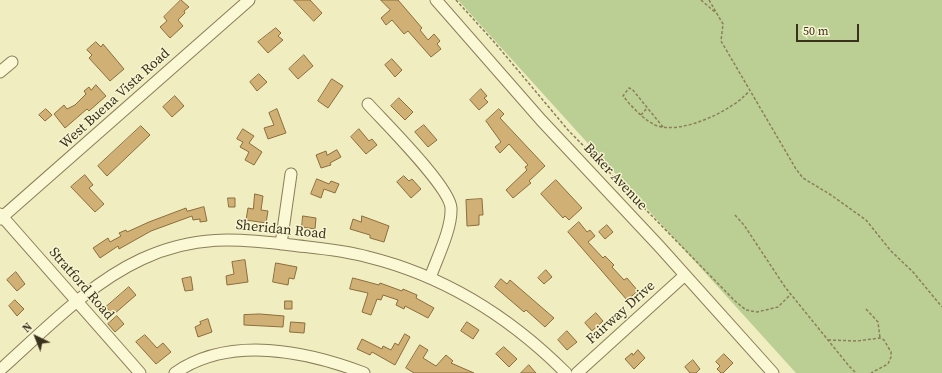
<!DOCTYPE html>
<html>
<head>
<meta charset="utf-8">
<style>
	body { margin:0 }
	#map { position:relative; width:942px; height:373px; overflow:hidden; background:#f0edc1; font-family:"Source Serif 4",serif }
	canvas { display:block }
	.north { position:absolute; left:16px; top:317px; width:40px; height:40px; -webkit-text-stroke:3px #f7f5d1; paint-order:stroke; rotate:317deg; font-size:11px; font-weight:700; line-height:16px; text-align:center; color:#3a311d }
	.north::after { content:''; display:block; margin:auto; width:14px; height:18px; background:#3a311d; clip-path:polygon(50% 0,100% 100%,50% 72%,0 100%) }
	.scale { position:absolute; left:796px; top:24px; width:63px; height:18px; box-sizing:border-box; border:2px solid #3a311d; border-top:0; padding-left:5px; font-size:12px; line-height:14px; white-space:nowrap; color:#3a311d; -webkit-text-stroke:3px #f7f5d1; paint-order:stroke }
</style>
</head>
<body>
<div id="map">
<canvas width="942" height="373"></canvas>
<div class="north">N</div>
<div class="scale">50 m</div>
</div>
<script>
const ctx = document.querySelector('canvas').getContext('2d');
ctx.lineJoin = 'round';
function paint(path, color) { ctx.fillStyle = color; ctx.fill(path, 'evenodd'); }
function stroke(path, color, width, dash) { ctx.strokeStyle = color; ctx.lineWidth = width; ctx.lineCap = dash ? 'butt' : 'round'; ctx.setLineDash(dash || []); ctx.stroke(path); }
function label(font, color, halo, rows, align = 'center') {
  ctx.font = font + ' "Source Serif 4",serif'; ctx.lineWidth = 3; ctx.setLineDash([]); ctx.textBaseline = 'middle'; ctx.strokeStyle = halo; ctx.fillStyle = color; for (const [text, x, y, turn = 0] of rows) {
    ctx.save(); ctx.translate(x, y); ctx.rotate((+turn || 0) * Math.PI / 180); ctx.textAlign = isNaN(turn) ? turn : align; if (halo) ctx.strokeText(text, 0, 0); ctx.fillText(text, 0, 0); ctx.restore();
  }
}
paint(new Path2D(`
	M458,0H942V373H796Z`), '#bbcf95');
const building = new Path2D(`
	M181,0L189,7L184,11L185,13L178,20L183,26L170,38L160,27L167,21L164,17Z
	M294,0H310L322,13L314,21Z
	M381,0H398L422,28L420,30L428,40L434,34L440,41L437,44L441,49L431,57L408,31L404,34L392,20L386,25L381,18L390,10Z
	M276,28L281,33L278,36L283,40L268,53L258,42Z
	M96,42L101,47L103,44L124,69L110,81L89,58L92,55L87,50Z
	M304,55L313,66L298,79L289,69Z
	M392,59L402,70L395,77L385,65Z
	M259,74L267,82L257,91L250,82Z
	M332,79L343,86L328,108L318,101Z
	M96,85L106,96L89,111L87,109L65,128L54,114L64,105L67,109L75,105L86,94L84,91L89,87L91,90Z
	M481,89L487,96L484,98L488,102L479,110L470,100Z
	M175,96L184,106L172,117L163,107Z
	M399,98L413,112L405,120L391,106Z
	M46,109L52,115L45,121L39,115Z
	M277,109L286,133L268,139L264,128L274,125L269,113Z
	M499,109L504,114L500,118L545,166L529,181L531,183L513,198L506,190L527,170L525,167L528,165L509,144L500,153L495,147L501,142L486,121Z
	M424,125L437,140L428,147L415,132Z
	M141,126L150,135L107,176L98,166Z
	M243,129L254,136L249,143L262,152L254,165L245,160L249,152L240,147L243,142L237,139Z
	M359,129L369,141L372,139L377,145L366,154L351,137Z
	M337,150L341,157L330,163L331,165L321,168L316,155L326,151L327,155Z
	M85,175L93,185L89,188L104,204L95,212L71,187Z
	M404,176L409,181L412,179L421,189L411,198L397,182Z
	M317,179L329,184L331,181L339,184L335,193L324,189L321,198L311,194Z
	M556,180L582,208L569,220L565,216L563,218L541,194Z
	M255,194L263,196L261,210L268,211L266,223L246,220L248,208L253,209Z
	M228,198H235V207H229Z
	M482,199L483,215H479V225L467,226L466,200Z
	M204,207L207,221L200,222V219L193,220L192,216L151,231L119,249L118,246L100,258L93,248L108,238L110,242L121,236L119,233L126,230L127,232L149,222L186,208L187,211Z
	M303,216L316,218L315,229L302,227Z
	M362,216L389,226L384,242L370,238V235L350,229L353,219L361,222Z
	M579,222L587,232L590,230L595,236L588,242L603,258L605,256L614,265L612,267L624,280L627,278L638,291L627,300L568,232Z
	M607,225L613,232L605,239L599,232Z
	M245,260L248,282L227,285L226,276L234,274L232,262Z
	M276,263L297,267L294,279L289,278L288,285L273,282Z
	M546,270L552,277L544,284L538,278Z
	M16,272L25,284L17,291L7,280Z
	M191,277L193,290L185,291L182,279Z
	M353,278L379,285L380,283L402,291L403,289L417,295L416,298L434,308L428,318L405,306L404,309L396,305L398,300L383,295L381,300L377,299L371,315L362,312L368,293L350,289Z
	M501,279L507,284L510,280L554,318L545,327L526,310L524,312L495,287Z
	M129,287L136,295L113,315L106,307Z
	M15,300L24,309L17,316L9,306Z
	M285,301H292V309H285Z
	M596,313L603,321L592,331L585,323Z
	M260,314L284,316L283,327L244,325V315Z
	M117,316L124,324L115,332L108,324Z
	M208,319L212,332L198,337L195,327L201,324L200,322Z
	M291,322L305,323L304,333L290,332Z
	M467,322L479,330L473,339L461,331Z
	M567,331L577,342L567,350L558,340Z
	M405,334L410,337L395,365L372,352L370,355L357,349L362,339L382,349L383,346L391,350L395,343L398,345Z
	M145,335L157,348L163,343L171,352L156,364L136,342Z
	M420,345L428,350L423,358L436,366L446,355L453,361L451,363L474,373H414L406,368Z
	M504,347L517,359L509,367L496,354Z
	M638,350L645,358L634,369L625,359L632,353L633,355Z
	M724,354L733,363L723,373H721L717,369L720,366L716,362Z
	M693,360L700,369L696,373H690L685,367Z
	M529,365L536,373H521Z`);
paint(building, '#d0b075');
stroke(building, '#8b6e3c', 1);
const minor = new Path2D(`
	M436,0L541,120L659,246L773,373
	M0,72L12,62
	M368,104C385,123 450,187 451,208C452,229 437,258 430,278
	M0,214L140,373
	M0,219L249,0
	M281,244L291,174
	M0,370C44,331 88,284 142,259C194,235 236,238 291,245C316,248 343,250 368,257C445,276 510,317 566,373
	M175,373C230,335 306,351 364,373
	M577,373L685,275`);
stroke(minor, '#8b7e58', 13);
stroke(new Path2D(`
	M456,0L495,43L568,130L735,301L746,310L757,312L778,307L791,294
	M701,0L716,13
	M709,0L723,24L721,41L796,169L803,178L831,195L866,220L891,251L913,272L942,307
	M641,115L647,108
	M663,127L632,89L629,88L623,96C632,107 643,119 655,125C680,136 734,110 749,91
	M735,215L744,225L785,287L849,366L856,373
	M866,309L878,322L880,338
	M828,340L857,341L880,338L884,340L891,352V357L888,364L871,373`), '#8b7e58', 1.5, [3, 2]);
stroke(minor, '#faf8d5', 11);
label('14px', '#3a311d', '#f7f5d1', [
	["West Buena Vista Road",115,99,-42],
	["Baker Avenue",615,177,47],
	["Sheridan Road",281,230,6],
	["Stratford Road",81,284,49],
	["Fairway Drive",621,313,-42]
]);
</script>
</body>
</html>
